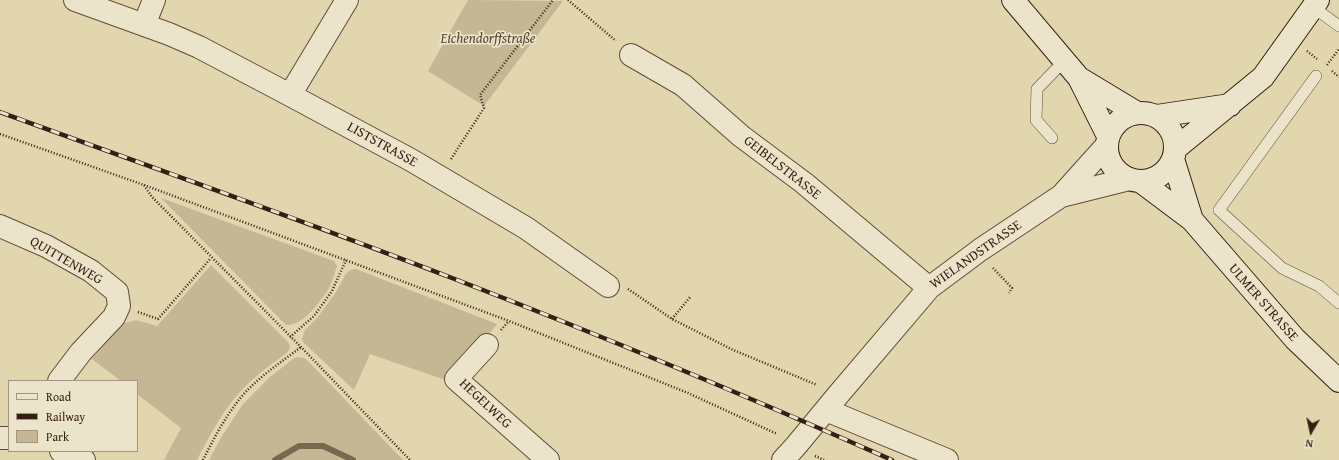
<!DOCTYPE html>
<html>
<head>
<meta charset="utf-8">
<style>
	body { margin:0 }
	#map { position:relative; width:1339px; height:460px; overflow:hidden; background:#e2d6ae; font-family:"Gentium Book Plus",serif }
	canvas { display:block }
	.legend { position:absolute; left:8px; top:380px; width:130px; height:72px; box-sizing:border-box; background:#ece4ca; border:1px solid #a39581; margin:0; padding:5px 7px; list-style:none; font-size:12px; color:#351e13 }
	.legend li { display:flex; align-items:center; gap:8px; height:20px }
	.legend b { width:20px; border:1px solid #a39581 }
	.north { position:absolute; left:1291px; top:412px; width:40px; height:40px; -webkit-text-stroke:3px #ece4ca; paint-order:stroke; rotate:189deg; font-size:11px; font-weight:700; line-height:16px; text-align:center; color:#351e13 }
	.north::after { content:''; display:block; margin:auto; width:14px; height:18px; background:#351e13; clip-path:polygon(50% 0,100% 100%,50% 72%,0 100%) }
</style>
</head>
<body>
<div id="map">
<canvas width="1339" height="460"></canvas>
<ul class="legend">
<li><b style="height:5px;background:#ece4ca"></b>Road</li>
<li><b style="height:5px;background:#351e13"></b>Railway</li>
<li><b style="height:11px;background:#c5b794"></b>Park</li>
</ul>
<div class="north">N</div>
</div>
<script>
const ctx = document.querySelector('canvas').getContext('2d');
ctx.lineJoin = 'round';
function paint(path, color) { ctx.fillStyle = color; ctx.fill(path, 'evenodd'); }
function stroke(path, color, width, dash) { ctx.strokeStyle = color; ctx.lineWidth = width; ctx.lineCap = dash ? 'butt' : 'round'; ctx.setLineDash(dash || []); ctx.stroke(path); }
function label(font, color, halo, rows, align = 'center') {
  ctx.font = font + ' "Gentium Book Plus",serif'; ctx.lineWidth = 3.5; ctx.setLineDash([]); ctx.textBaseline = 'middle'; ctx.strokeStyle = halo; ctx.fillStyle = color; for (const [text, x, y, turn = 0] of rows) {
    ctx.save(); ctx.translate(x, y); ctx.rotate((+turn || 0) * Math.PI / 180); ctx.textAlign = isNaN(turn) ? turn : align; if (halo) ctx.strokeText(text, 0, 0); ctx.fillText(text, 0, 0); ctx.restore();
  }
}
paint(new Path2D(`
	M468,0L563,1L484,106L428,71Z
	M161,198L334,261L337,266C334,274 332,283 328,290C319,303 303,326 286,325Z
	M211,265L288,342C291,346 290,348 288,352C269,366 249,380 234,399C219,417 208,439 197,460H164L181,428L137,394V381H121L92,359L122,324L136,320L157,326Z
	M356,269L497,324L451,382L370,354L354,390L304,343L302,339L305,330L317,318L336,292L345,275L350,270Z
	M298,357L304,358L309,362L403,460H209L222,436L243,404L270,377L293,359Z`), '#c5b794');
stroke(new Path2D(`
	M275,460L299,446H323L353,460`), '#796750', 6);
const lane = new Path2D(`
	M1313,7L1339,26
	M1316,76L1219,210L1282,268L1319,286L1339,303
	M1052,138L1036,120L1037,89L1065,60`);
const street = new Path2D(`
	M75,0L169,34L199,47L290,95L411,160L526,228L608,286
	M144,25L154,0
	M631,55L683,85L741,136L804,183L929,288
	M290,95L347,0
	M1061,196L1129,179
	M0,226L46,246L91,271L117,292L119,306L114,317L81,352L59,381
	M487,345L456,379L548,460
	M826,410L947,460
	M0,438H9
	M61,451L84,460
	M783,460L795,447L838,395L929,288L980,250L1061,196L1106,146`);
const secondary = new Path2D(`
	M1013,0L1079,78L1108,136
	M1079,78L1137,113
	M1107 147a34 34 0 1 1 68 0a34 34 0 1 1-68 0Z
	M1157,116L1230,105
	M1175,149L1263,77L1318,0
	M1173,159L1192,220
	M1140,181L1192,220L1295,339L1339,381`);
stroke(lane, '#604c3a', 12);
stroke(street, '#604c3a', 24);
stroke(secondary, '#351e13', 24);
stroke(new Path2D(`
	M568,0L616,41
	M1307,51L1317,59
	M1327,65L1339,49
	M1332,71L1339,77
	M0,134L144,185L152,197L301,347L410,460
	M451,159L484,108L480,95L553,0
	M144,185L509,321L688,393L777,434
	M993,268L1012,288L1009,293
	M628,289L672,319L684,325L731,349L817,385
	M138,312L158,319L211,258
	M672,319L691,296
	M501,330L509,321
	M290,337L314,316L332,291L346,260
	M815,456L824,460
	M203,460C213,440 224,419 238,401C254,380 280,363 301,347`), '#351e13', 2.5, [1, 2]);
stroke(lane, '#ece4ca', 11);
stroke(street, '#ece4ca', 22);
stroke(secondary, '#ece4ca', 22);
const rail = new Path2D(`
	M0,112C151,167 302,220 452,278C600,335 747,396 892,460`);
stroke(rail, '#351e13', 4.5);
stroke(rail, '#ece4ca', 3, [9]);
label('italic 14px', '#594433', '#ece4ca', [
	["Eichendorffstraße",488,39]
]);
label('14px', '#351e13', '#ece4ca', [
	["LISTSTRASSE",382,145,29],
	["GEIBELSTRASSE",782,168,38],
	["WIELANDSTRASSE",976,255,-35],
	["QUITTENWEG",66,261,30],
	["ULMER STRASSE",1263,303,49],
	["HEGELWEG",485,404,43]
]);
</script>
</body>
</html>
